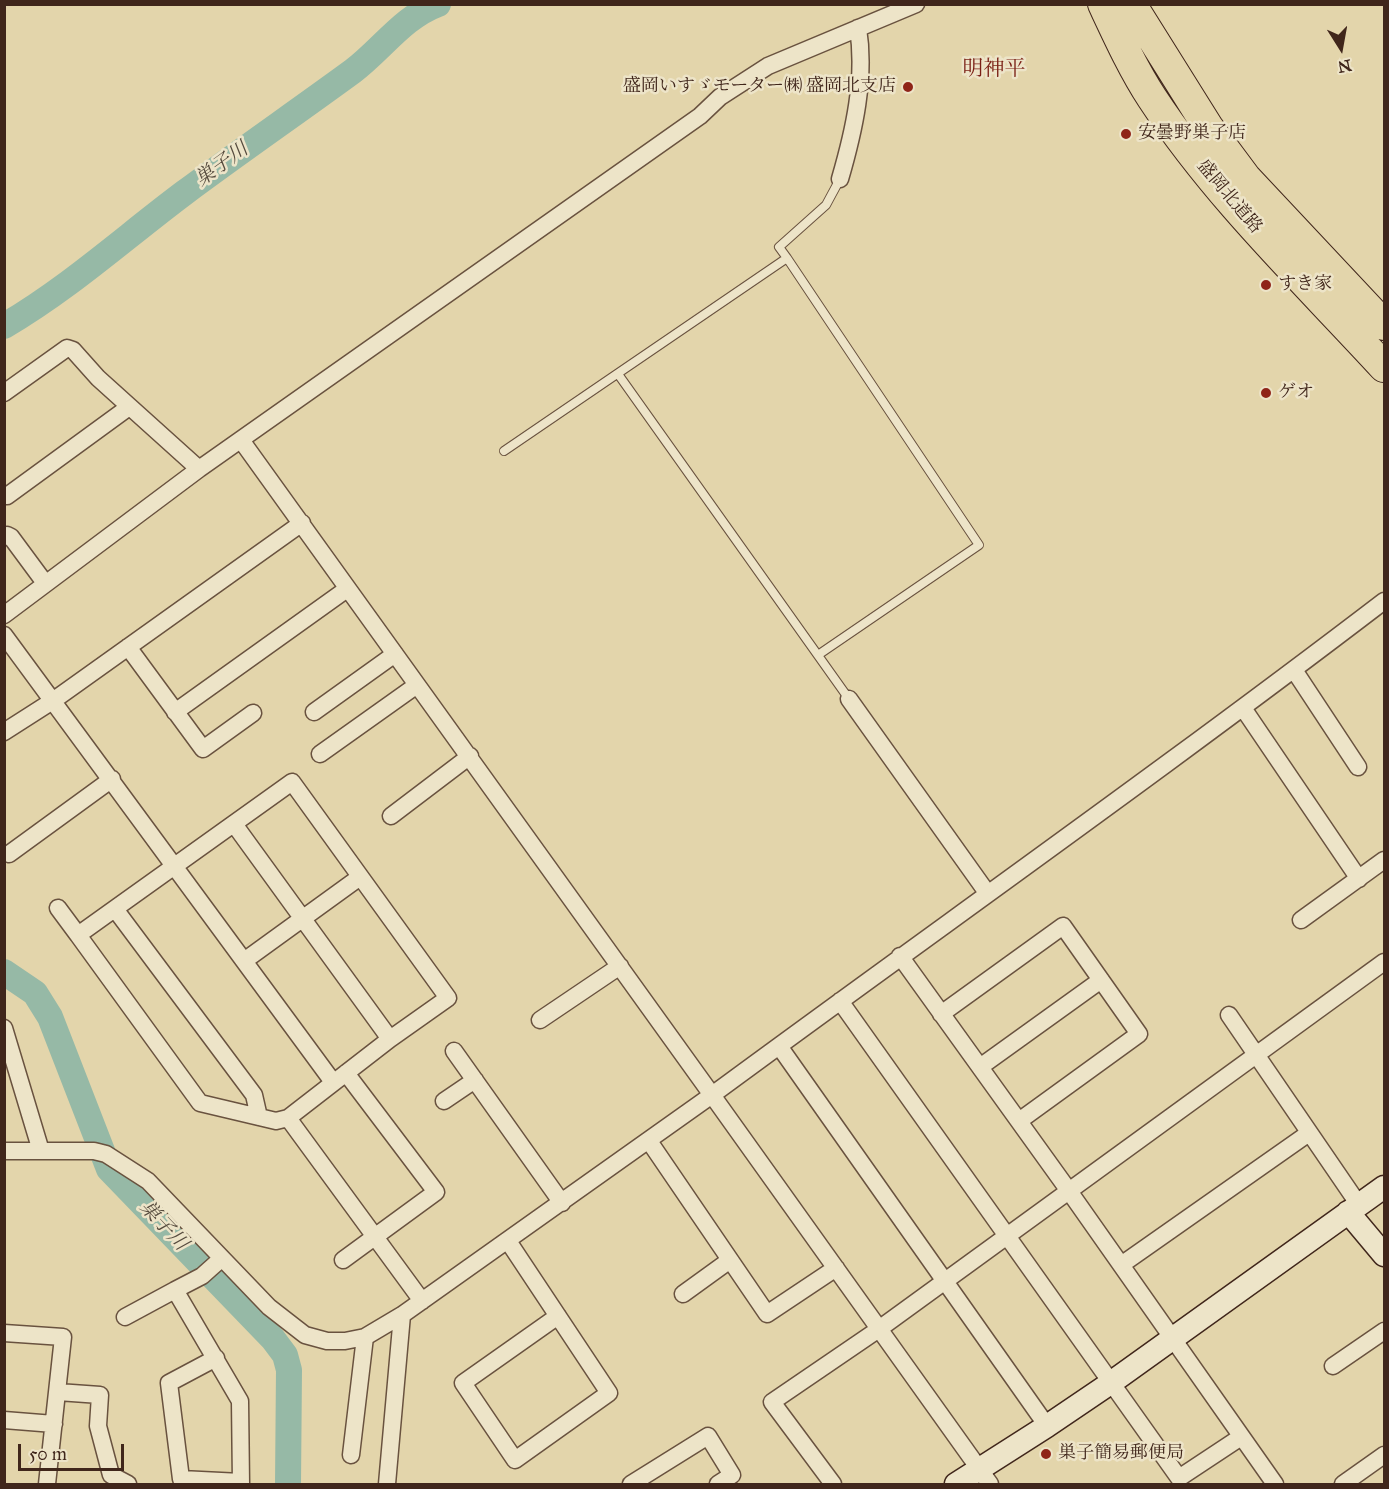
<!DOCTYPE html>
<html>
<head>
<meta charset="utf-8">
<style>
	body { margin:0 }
	#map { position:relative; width:1389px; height:1489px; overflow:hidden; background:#e3d5ab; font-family:"IM FELL Great Primer",serif }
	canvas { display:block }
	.frame { position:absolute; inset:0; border:6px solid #40261b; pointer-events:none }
	.north { position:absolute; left:1311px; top:18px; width:60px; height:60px; -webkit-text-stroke:4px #ede4c8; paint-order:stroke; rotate:169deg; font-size:16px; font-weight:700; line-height:24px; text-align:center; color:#40261b }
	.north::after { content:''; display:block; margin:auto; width:21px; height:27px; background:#40261b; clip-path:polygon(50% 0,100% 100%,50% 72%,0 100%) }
	.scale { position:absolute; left:18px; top:1444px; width:106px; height:27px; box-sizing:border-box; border:3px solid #40261b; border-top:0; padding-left:8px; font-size:18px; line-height:21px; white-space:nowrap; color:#40261b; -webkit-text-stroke:4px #ede4c8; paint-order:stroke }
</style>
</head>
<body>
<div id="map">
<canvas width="1389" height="1489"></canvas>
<div class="frame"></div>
<div class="north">N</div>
<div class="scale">50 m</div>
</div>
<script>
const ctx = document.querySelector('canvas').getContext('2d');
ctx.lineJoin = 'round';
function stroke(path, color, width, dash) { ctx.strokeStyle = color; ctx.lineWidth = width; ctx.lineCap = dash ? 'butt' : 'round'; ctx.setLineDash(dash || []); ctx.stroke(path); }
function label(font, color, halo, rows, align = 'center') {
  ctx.font = font + ' "IM FELL Great Primer","Noto Serif JP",serif'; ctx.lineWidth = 5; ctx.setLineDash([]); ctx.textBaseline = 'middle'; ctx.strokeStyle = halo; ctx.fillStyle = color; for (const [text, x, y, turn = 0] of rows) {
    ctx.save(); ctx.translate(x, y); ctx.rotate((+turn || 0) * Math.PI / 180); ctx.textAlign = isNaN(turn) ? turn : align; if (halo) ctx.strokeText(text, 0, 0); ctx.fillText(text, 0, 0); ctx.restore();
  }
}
stroke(new Path2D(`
	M4,326C69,288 124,238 184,193C239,152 297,112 353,71C382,49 403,17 438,4
	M4,972L35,993L50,1017L109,1169L273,1339L285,1355L289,1370L288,1484`), '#96b9a6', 26);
const lane = new Path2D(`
	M787,258L779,247L826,205L840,179
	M618,374L849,699
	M504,451L787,258L979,545L818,655`);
const street = new Path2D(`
	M840,179C854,131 866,78 858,28
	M4,393L67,348L73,350L98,378L199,469
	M7,496L129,407
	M4,537L7,535L11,537L45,583
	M4,615L199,469L700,116L720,97L768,66L916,4
	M4,635L333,1082
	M128,647L203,749L253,713
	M1294,670L1358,767
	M849,699L988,894
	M1243,708L1359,879
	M175,712L347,589
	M314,712L395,654
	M4,732L54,700L302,523
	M320,754L417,685
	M292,782L448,998L390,1039L288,1118L276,1121L200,1103L78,935Z
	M391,816L470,756
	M234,824L390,1039
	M9,854L112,779
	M58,908L78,935
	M115,909L254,1095L259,1117
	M1301,920L1384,860
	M900,956L1069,1191L1275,1484
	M244,961L360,877
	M840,1001L1179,1478L1241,1437
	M941,1014L1063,926L1139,1034L1019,1121
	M1229,1015L1359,1205
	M540,1020L620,966
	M4,1028L41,1151
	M779,1046L1047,1426
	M454,1051L562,1203
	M980,1067L1101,980
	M444,1101L475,1080
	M288,1118L422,1301
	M649,1141L767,1314L836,1268
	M4,1151H94L106,1154L148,1181L269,1307L305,1335L327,1341H345L365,1337L402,1315L712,1095L241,440
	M508,1241L609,1393L515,1460L463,1383L558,1316
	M221,1259L202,1276L175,1290L240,1401L241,1484
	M343,1260L436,1192L346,1073
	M1121,1265L1309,1133
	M683,1294L730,1260
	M125,1317L175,1290
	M4,1333L63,1337L47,1484
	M216,1358L169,1383L181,1479L241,1482
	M1333,1366L1384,1331
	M58,1392L100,1395L98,1426L111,1475L128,1484
	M4,1420L54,1424
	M351,1455L365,1337
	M387,1484L402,1315
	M631,1484L708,1436L732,1475L718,1484
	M833,1484L772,1402L879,1329L1384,962
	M990,1484L712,1095C936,930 1163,770 1384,601
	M1343,1484L1384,1455`);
const secondary = new Path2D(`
	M1348,1212L1384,1255
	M956,1484L1047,1426L1112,1382L1384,1187`);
const highway = new Path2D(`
	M1103,4C1118,36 1133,69 1152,98C1217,197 1304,280 1384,367
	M1131,4L1208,127L1246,178L1384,325`);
stroke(lane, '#69523f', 10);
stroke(street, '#69523f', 19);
stroke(secondary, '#40261b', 25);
stroke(highway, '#40261b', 32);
stroke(lane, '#ede4c8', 8);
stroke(street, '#ede4c8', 16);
stroke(secondary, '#ede4c8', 22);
stroke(highway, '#e3d5ab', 30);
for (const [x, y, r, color] of [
	[908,87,6,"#8f2418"],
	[1126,134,6,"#8f2418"],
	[1266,285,6,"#8f2418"],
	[1266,393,6,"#8f2418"],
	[1046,1454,6,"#8f2418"]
]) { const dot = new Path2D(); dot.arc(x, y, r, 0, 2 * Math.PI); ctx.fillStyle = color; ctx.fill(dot); stroke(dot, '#ede4c8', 2); }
label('18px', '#40261b', '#ede4c8', [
	["盛岡いすゞモーター㈱ 盛岡北支店",896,87,"right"],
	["安曇野巣子店",1138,134],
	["すき家",1278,285],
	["ゲオ",1278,393],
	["巣子簡易郵便局",1058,1454]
], 'left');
label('18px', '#40261b', '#ede4c8', [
	["盛岡北道路",1229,197,50]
]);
label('italic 20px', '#564b3e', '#ede4c8', [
	["巣子川",222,165,-36],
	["巣子川",163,1226,47]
]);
label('21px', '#7a1f14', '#ede4c8', [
	["明神平",994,70]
]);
</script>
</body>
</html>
